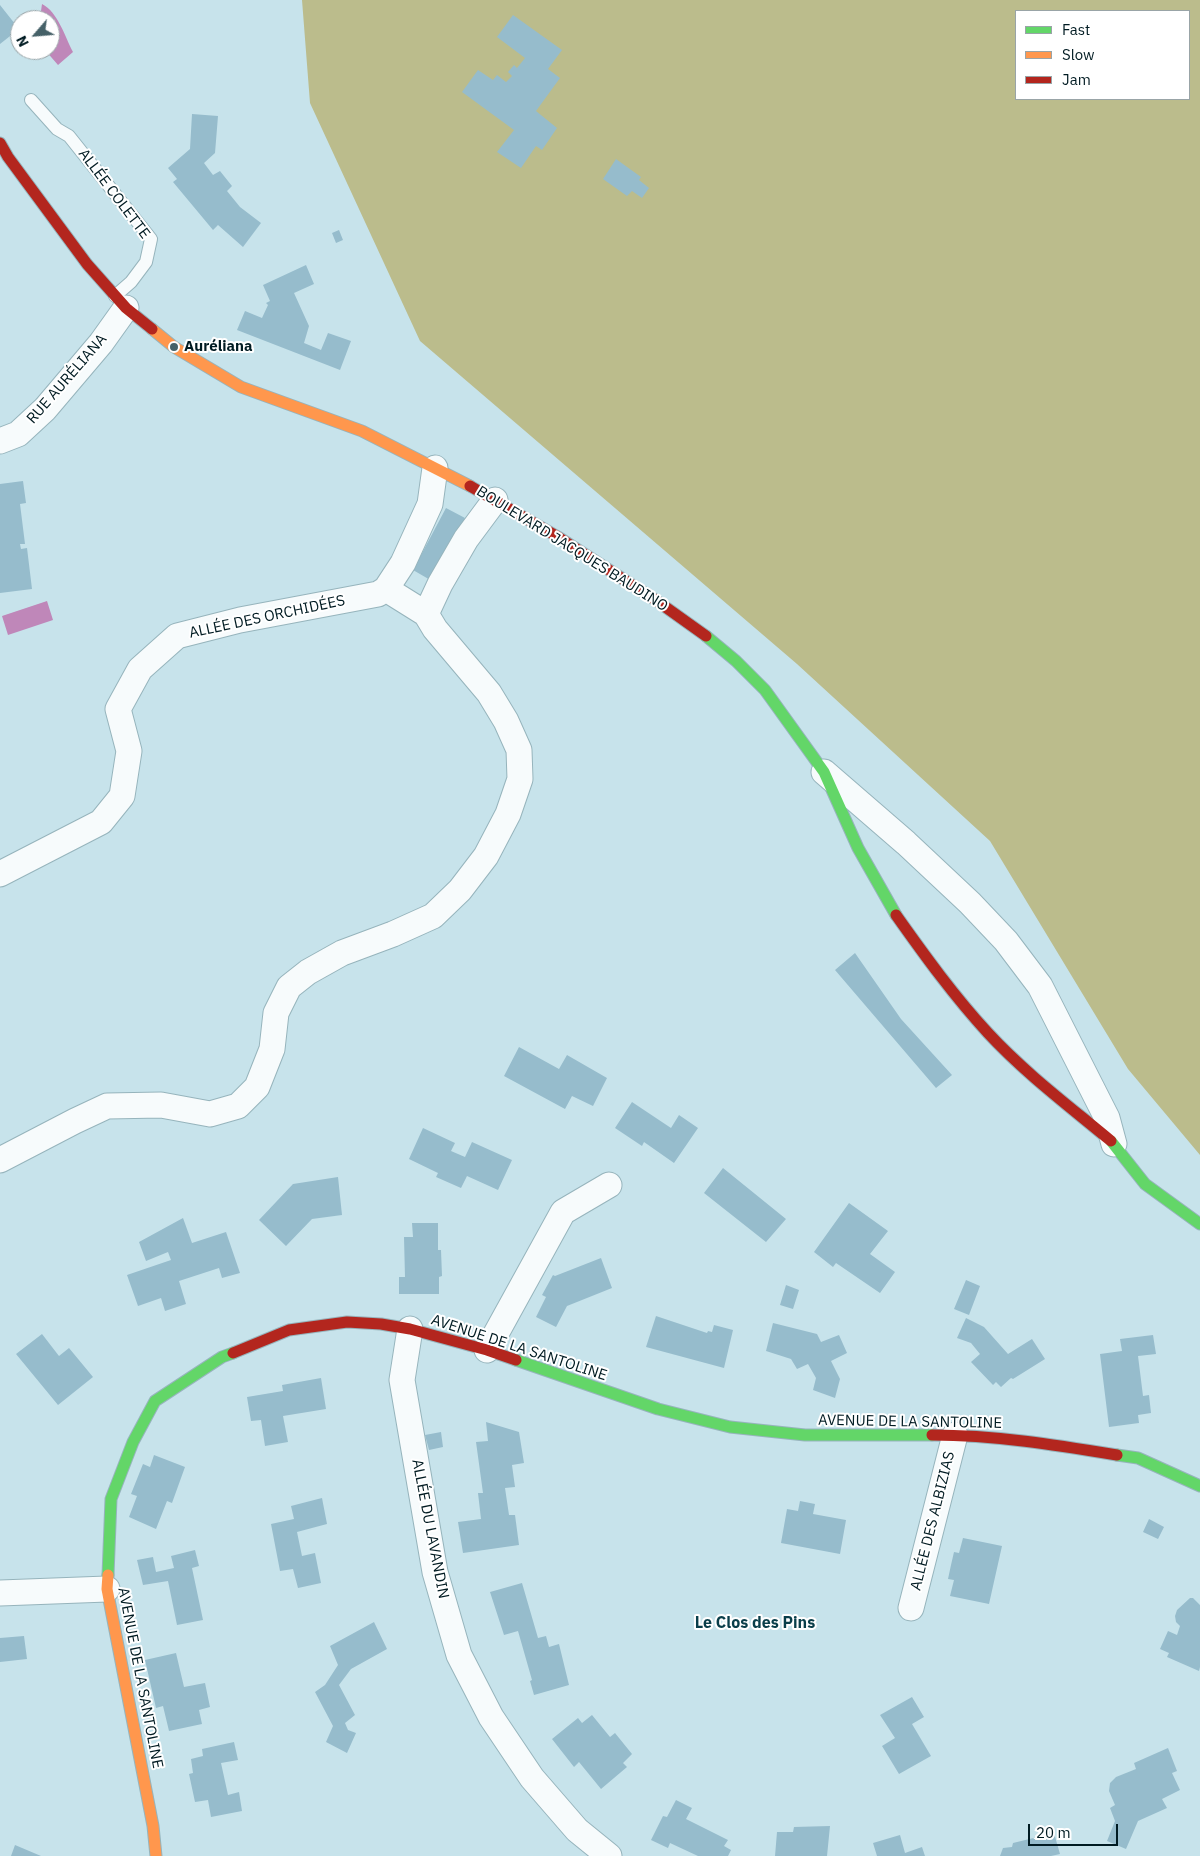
<!DOCTYPE html>
<html>
<head>
<meta charset="utf-8">
<style>
	body { margin:0 }
	#map { position:relative; width:1200px; height:1856px; overflow:hidden; background:#c7e3eb; font-family:"IBM Plex Sans",sans-serif }
	canvas { display:block }
	.legend { position:absolute; left:1015px; top:10px; width:175px; height:90px; box-sizing:border-box; background:#fff; border:1px solid #99a4a7; margin:0; padding:6px 9px; list-style:none; font-size:15px; color:#001b22 }
	.legend li { display:flex; align-items:center; gap:10px; height:25px }
	.legend b { width:25px; border:1px solid #99a4a7 }
	.north { position:absolute; left:10px; top:10px; width:50px; height:50px; box-sizing:border-box; background:#fff; border:1px solid #99a4a7; border-radius:50%; rotate:243deg; font-size:14px; font-weight:700; line-height:20px; text-align:center; color:#001b22 }
	.north::after { content:''; display:block; margin:auto; width:18px; height:22px; background:#466168; clip-path:polygon(50% 0,100% 100%,50% 72%,0 100%) }
	.scale { position:absolute; left:1028px; top:1824px; width:90px; height:22px; box-sizing:border-box; border:2px solid #001b22; border-top:0; padding-left:6px; font-size:15px; line-height:18px; white-space:nowrap; color:#001b22; -webkit-text-stroke:4px #fff; paint-order:stroke }
</style>
</head>
<body>
<div id="map">
<canvas width="1200" height="1856"></canvas>
<ul class="legend">
<li><b style="height:6px;background:#63d668"></b>Fast</li>
<li><b style="height:6px;background:#ff974d"></b>Slow</li>
<li><b style="height:6px;background:#b3261e"></b>Jam</li>
</ul>
<div class="north">N</div>
<div class="scale">20 m</div>
</div>
<script>
const ctx = document.querySelector('canvas').getContext('2d');
ctx.lineJoin = 'round';
function paint(path, color) { ctx.fillStyle = color; ctx.fill(path, 'evenodd'); }
function stroke(path, color, width, dash) { ctx.strokeStyle = color; ctx.lineWidth = width; ctx.lineCap = dash ? 'butt' : 'round'; ctx.setLineDash(dash || []); ctx.stroke(path); }
function label(font, color, halo, rows, align = 'center') {
  ctx.font = font + ' "IBM Plex Sans",sans-serif'; ctx.lineWidth = 4; ctx.setLineDash([]); ctx.textBaseline = 'middle'; ctx.strokeStyle = halo; ctx.fillStyle = color; for (const [text, x, y, turn = 0] of rows) {
    ctx.save(); ctx.translate(x, y); ctx.rotate((+turn || 0) * Math.PI / 180); ctx.textAlign = isNaN(turn) ? turn : align; if (halo) ctx.strokeText(text, 0, 0); ctx.fillText(text, 0, 0); ctx.restore();
  }
}
paint(new Path2D(`
	M302,0H1200V1155L1128,1069L990,841L797,664L420,341L310,103ZM1016,11H1189V99H1016Z`), '#bbbc8c');
paint(new Path2D(`
	M42,4C58,12 65,37 73,52L58,65L45,50H50V20H36L41,11Z
	M47,601L53,620L8,635L2,616Z`), '#bf87b9');
paint(new Path2D(`
	M0,5L19,29L0,44Z
	M513,15L562,50L548,69L560,78L536,111L557,128L542,150L536,146L521,168L497,152L514,130L462,92L478,70L493,80L497,75L506,82L512,76L508,72L514,65L517,68L525,58L497,37Z
	M192,114L218,116L215,153L204,163L213,175L220,171L232,186L227,191L240,207L261,223L243,247L218,225L213,230L173,182L177,179L168,168L190,149Z
	M616,159L641,177L639,180L649,188L642,198L632,191L627,196L603,179Z
	M339,230L343,240L336,243L332,233Z
	M306,265L314,284L294,293L309,326L304,343L321,350L328,333L351,341L340,370L237,330L245,311L262,318L268,305L266,303L270,301L263,285Z
	M23,481L26,503L20,504L25,544H20L21,549L27,548L32,589L0,593V484Z
	M446,508L465,518L432,581L413,570Z
	M855,953L901,1019L952,1075L936,1088L835,970Z
	M519,1047L559,1069L567,1055L607,1078L593,1106L572,1096L565,1109L504,1076Z
	M632,1102L671,1128L679,1115L698,1128L674,1163L644,1142L642,1146L615,1128Z
	M423,1128L455,1143L451,1151L465,1157L472,1142L512,1160L498,1190L467,1176L461,1188L436,1177L438,1173L409,1159Z
	M723,1168L786,1219L766,1242L704,1193Z
	M338,1177L342,1215L312,1219L286,1246L259,1220L293,1184Z
	M849,1203L888,1231L870,1254L895,1272L880,1293L836,1263L833,1267L814,1252Z
	M183,1218L192,1243L226,1232L240,1273L222,1278L219,1268L179,1281L186,1304L165,1311L161,1298L138,1306L127,1275L171,1260L168,1252L146,1261L139,1242Z
	M412,1223H438V1250H441L442,1276L439,1277V1294H399V1277H405L404,1237H413Z
	M601,1258L612,1288L567,1306L556,1327L536,1317L546,1297L542,1295L553,1275L555,1276Z
	M966,1280L980,1286L969,1315L954,1309Z
	M786,1285L799,1290L793,1309L780,1305Z
	M656,1316L707,1333L708,1331L712,1332L714,1325L733,1330L724,1368L646,1347Z
	M966,1318L984,1327L1008,1354L1032,1339L1045,1359L1013,1379L1011,1378L1001,1387L996,1382L993,1385L971,1362L980,1354L971,1343L957,1338Z
	M773,1323L817,1334L821,1342L839,1335L847,1353L831,1361L840,1379L835,1398L813,1390L816,1378L808,1364L797,1369L791,1359L766,1351Z
	M42,1334L59,1356L69,1348L93,1377L58,1405L16,1354Z
	M1153,1335L1156,1354L1138,1356L1143,1396L1149,1395L1151,1413L1138,1415L1139,1423L1109,1427L1100,1354L1122,1351L1120,1339Z
	M321,1378L326,1409L283,1416L288,1442L265,1446L261,1420L251,1421L247,1397L283,1391L282,1385Z
	M486,1422L519,1432L524,1463L512,1465L515,1487L505,1488L509,1515H515L519,1545L463,1553L458,1522L481,1519L478,1493H483L476,1442L488,1441Z
	M441,1432L443,1447L429,1450L425,1435Z
	M154,1455L185,1467L172,1503L167,1501L156,1529L129,1517L137,1496L131,1494L143,1464L150,1467Z
	M322,1498L327,1524L297,1532L302,1556L315,1553L321,1583L298,1588L293,1569L280,1571L271,1524L294,1519L291,1506Z
	M800,1501L815,1504L813,1514L846,1520L840,1554L781,1543L787,1509L798,1511Z
	M1149,1519L1164,1527L1158,1539L1143,1532Z
	M963,1538L1002,1546L989,1604L950,1596L954,1580L948,1579L951,1565L954,1552L959,1553Z
	M195,1550L199,1566L192,1568L203,1620L177,1625L168,1581L143,1585L137,1560L153,1557L156,1572L174,1568L171,1556Z
	M522,1583L538,1638L546,1636L549,1647L559,1644L569,1685L534,1695L530,1681L532,1680L518,1631L504,1635L490,1592Z
	M1190,1598H1193L1200,1605V1667L1199,1671L1167,1657L1169,1653L1160,1649L1168,1631L1177,1635L1180,1626L1176,1622L1175,1616L1177,1610Z
	M374,1622L387,1649L351,1669L339,1685L355,1715L345,1723L348,1730L356,1733L347,1753L326,1742L333,1726L315,1692L325,1685L338,1665L330,1646Z
	M24,1636L27,1659L0,1662V1638Z
	M176,1653L184,1687L205,1683L210,1707L199,1710L202,1724L169,1731L163,1706L156,1708L145,1660Z
	M912,1697L924,1717L912,1724L931,1756L899,1774L882,1746L895,1738L880,1715Z
	M592,1715L610,1737L615,1733L632,1754L623,1763L627,1767L601,1789L579,1762L574,1767L552,1739L578,1718L582,1723Z
	M234,1742L238,1760L221,1763L228,1795L239,1792L242,1811L211,1817L208,1800L195,1802L189,1774L193,1773L191,1759L203,1756L202,1749Z
	M1168,1748L1177,1771L1172,1773L1180,1790L1162,1799L1167,1808L1138,1821L1126,1849L1107,1841L1115,1821L1110,1808L1115,1805L1109,1791L1110,1783L1116,1777L1136,1769L1134,1763Z
	M676,1800L692,1808L686,1819L728,1840L724,1846L731,1850L728,1856H698L670,1843L668,1848L651,1840L663,1816L667,1817Z
	M830,1826L827,1856H775L777,1832H793L794,1827Z
	M1054,1833L1060,1854L1051,1856H1000L1003,1848L1012,1847L1013,1843Z
	M900,1835L905,1853L922,1847L925,1856H877L873,1843Z
	M15,1845L41,1856H11Z`), '#96bccc');
const lane = new Path2D(`
	M31,100L57,129L69,136L151,239L146,262L131,282L115,296`);
const street = new Path2D(`
	M0,441L18,434L45,409L101,343L126,308
	M386,589L426,614
	M824,772L906,843L970,903L1006,941L1040,986L1107,1118L1114,1144
	M0,874L101,822L122,796L129,751L118,709L140,669L177,636L240,620L378,594L386,589L403,563L430,504L435,468
	M0,1160L75,1121L107,1106L161,1105L210,1114L238,1106L257,1087L272,1049L276,1013L289,987L308,972L342,953L393,934L433,916L460,890L486,856L508,814L520,779L519,750L506,721L489,693L435,629L426,614L440,584L466,539L495,500
	M410,1329L402,1380L435,1572L459,1655L491,1717L532,1778L577,1830L609,1856
	M487,1350L563,1212L609,1185
	M0,1593L107,1589
	M911,1608L955,1435`);
const fast = new Path2D(`
	M706,636L736,661L765,690L824,772L858,848L896,915
	M1111,1141L1145,1184L1200,1224
	M516,1360L658,1409L730,1427L805,1435H932
	M1117,1455L1138,1458L1200,1486
	M108,1575L111,1499L133,1442L155,1401L222,1357L233,1353`);
const slow = new Path2D(`
	M152,329L174,347L241,387L362,431L470,486
	M108,1575L107,1589L153,1826L156,1856`);
const jam = new Path2D(`
	M0,143L8,157L87,264L126,308L152,329
	M470,486L558,537L657,601L706,636
	M896,915C925,956 954,996 988,1033C1025,1073 1069,1106 1111,1141
	M233,1353L289,1330L347,1322L381,1324L410,1329L487,1350L516,1360
	M932,1435C995,1435 1056,1445 1117,1455`);
stroke(lane, '#96b4bc', 14);
stroke(street, '#96b4bc', 27);
stroke(fast, '#96b4bc', 13);
stroke(slow, '#96b4bc', 13);
stroke(jam, '#96b4bc', 13);
stroke(lane, '#f7fbfc', 12);
stroke(street, '#f7fbfc', 25);
stroke(fast, '#63d668', 11);
stroke(slow, '#ff974d', 11);
stroke(jam, '#b3261e', 11);
for (const [x, y, r, color] of [
	[174,347,5,"#466168"]
]) { const dot = new Path2D(); dot.arc(x, y, r, 0, 2 * Math.PI); ctx.fillStyle = color; ctx.fill(dot); stroke(dot, '#fff', 2); }
label('15px', '#001b22', '#fff', [
	["ALLÉE COLETTE",114,194,53],
	["RUE AURÉLIANA",67,379,-49],
	["BOULEVARD JACQUES BAUDINO",572,549,32],
	["ALLÉE DES ORCHIDÉES",267,617,-12],
	["AVENUE DE LA SANTOLINE",519,1348,18],
	["AVENUE DE LA SANTOLINE",910,1422,1],
	["ALLÉE DES ALBIZIAS",933,1521,-76],
	["ALLÉE DU LAVANDIN",430,1529,79],
	["AVENUE DE LA SANTOLINE",140,1678,79]
]);
label('bold 15px', '#001b22', '#fff', [
	["Auréliana",184,347]
], 'left');
label('bold 16px', '#093e4a', '#fff', [
	["Le Clos des Pins",755,1623]
]);
</script>
</body>
</html>
